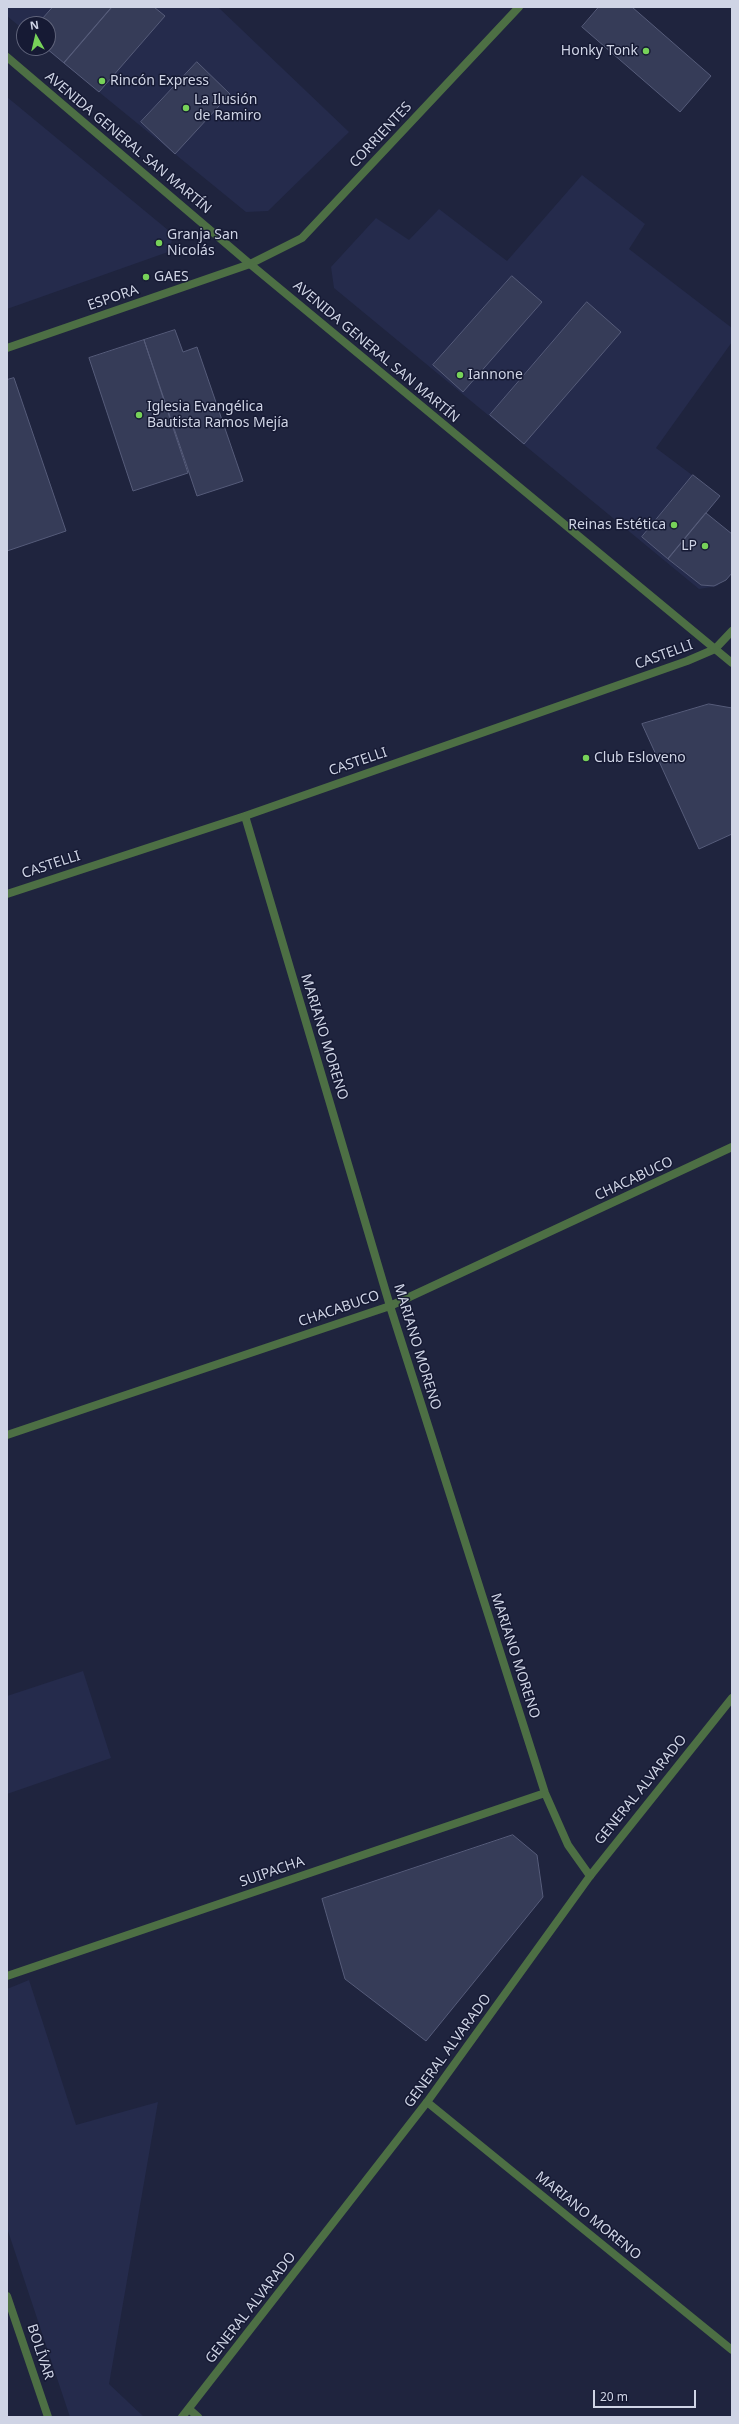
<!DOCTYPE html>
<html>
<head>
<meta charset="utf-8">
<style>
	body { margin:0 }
	#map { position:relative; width:739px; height:2424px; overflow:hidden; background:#1f243e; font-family:"Noto Sans",sans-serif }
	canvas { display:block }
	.frame { position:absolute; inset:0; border:8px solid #cfd4e5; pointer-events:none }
	.north { position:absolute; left:16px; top:16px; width:40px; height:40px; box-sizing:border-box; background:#161a34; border:1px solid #60647b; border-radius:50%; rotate:352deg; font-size:11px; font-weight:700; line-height:16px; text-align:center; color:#cfd4e5 }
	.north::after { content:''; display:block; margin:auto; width:14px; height:18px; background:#77d259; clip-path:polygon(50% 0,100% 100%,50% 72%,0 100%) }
	.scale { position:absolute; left:593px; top:2390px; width:103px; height:18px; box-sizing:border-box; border:2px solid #cfd4e5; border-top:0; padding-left:5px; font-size:12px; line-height:14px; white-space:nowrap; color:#cfd4e5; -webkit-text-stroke:3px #161a34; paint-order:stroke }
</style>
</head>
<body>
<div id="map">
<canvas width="739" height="2424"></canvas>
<div class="frame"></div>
<div class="north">N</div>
<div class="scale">20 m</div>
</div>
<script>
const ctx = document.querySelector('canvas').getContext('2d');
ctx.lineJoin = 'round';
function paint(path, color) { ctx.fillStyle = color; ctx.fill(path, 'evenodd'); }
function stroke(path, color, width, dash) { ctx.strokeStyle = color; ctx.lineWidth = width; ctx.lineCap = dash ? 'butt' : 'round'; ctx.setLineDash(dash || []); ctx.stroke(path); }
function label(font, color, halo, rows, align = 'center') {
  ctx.font = font + ' "Noto Sans",sans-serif'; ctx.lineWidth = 3; ctx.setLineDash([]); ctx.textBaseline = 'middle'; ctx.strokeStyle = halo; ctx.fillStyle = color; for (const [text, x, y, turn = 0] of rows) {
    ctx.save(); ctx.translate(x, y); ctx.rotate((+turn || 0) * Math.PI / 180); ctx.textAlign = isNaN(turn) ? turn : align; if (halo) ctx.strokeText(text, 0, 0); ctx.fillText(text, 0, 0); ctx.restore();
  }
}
paint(new Path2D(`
	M7,7H218L349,132L268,211L246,212L45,48H48V24H24V30L7,16Z
	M7,97L174,235L168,252L7,309Z
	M582,175L645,224L629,249L732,328V342L656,448L720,496L706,513L732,571L717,586L699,589L334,288L331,267L376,218L409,240L439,209L507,261Z
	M83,1671L111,1758L7,1794V1696Z
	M29,1980L76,2125L158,2102L109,2384L144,2417H70L7,2228V1989Z`), '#252b4c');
const building = new Path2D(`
	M53,7H112L64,63L46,48H48V24H38Z
	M112,7H154L165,16L99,92L64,63Z
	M599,7H632L711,76L680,112L582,27Z
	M197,62L230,94L175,154L141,122Z
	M512,276L542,302L463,392L433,365Z
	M587,302L621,332L524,444L490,415Z
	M175,330L183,352L197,347L243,481L197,496L144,340Z
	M144,340L188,473L133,491L89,358Z
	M14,378L66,531L7,551V380Z
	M693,475L720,496L668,559L642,537Z
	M706,513L732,534V573L726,580L714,586L701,585L668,559Z
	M709,704L732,708V834L699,849L642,724Z
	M513,1835L537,1855L543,1897L426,2041L345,1979L322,1899Z`);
paint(building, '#363c58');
stroke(building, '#565c7a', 1);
stroke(new Path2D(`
	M7,348L250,264L302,238L519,7
	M245,816L390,1306L545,1793L568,1845L590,1876
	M7,894L245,816L687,661L715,649L732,631
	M7,1435L390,1306L732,1147
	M7,1976L545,1793
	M427,2102L732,2350
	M7,2296L48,2417
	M189,2409L198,2417`), '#4d6f44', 8);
stroke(new Path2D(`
	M7,57L250,264L732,663
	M182,2417L427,2102L590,1876L732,1698`), '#4d6f44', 8);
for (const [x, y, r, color] of [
	[646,51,4,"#77d259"],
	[102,81,4,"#77d259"],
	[186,108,4,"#77d259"],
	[159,243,4,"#77d259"],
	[146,277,4,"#77d259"],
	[460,375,4,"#77d259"],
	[139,415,4,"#77d259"],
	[674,525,4,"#77d259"],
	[705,546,4,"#77d259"],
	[586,758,4,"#77d259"]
]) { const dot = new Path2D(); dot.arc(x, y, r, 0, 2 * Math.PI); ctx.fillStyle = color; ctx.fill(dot); stroke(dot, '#161a34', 1.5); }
label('14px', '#cfd4e5', '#161a34', [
	["Honky Tonk",638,51,"right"],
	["Rincón Express",110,81],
	["La Ilusión",194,100],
	["de Ramiro",194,116],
	["Granja San",167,235],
	["Nicolás",167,251],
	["GAES",154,277],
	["Iannone",468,375],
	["Iglesia Evangélica",147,407],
	["Bautista Ramos Mejía",147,423],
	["Reinas Estética",666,525,"right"],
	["LP",697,546,"right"],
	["Club Esloveno",594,758]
], 'left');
label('14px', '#cfd4e5', '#161a34', [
	["CORRIENTES",381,135,-47],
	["AVENIDA GENERAL SAN MARTÍN",128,143,40],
	["ESPORA",113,298,-19],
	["AVENIDA GENERAL SAN MARTÍN",376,352,40],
	["CASTELLI",664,655,-20],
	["CASTELLI",358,762,-19],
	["CASTELLI",51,865,-18],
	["MARIANO MORENO",324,1037,73],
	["CHACABUCO",634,1179,-25],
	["CHACABUCO",339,1309,-19],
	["MARIANO MORENO",417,1347,73],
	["MARIANO MORENO",515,1656,72],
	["GENERAL ALVARADO",641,1790,-51],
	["SUIPACHA",272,1872,-19],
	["GENERAL ALVARADO",448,2051,-54],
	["MARIANO MORENO",588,2216,39],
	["GENERAL ALVARADO",251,2308,-52],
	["BOLÍVAR",40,2352,72]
]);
</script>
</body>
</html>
